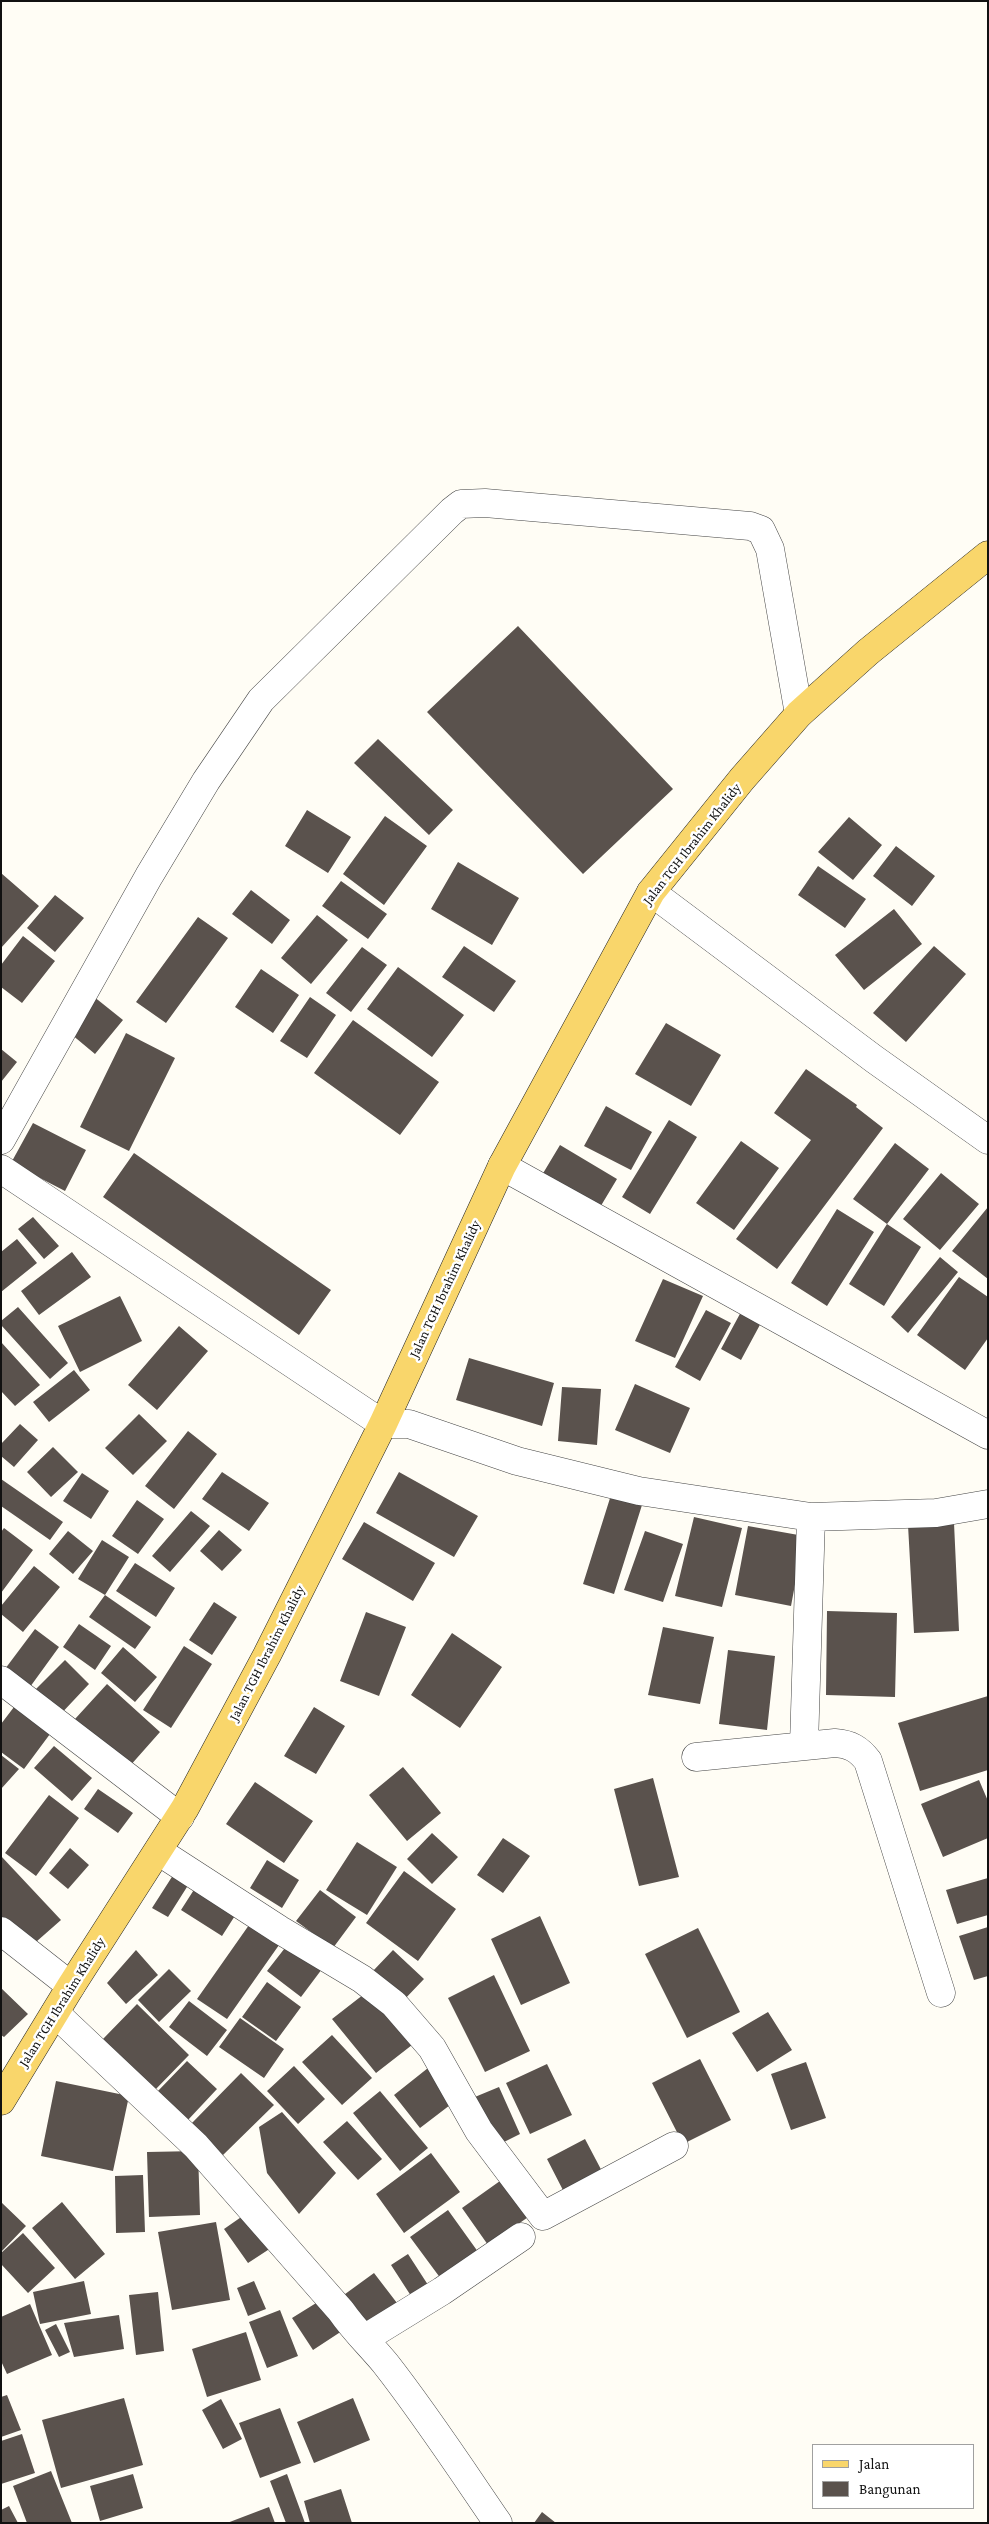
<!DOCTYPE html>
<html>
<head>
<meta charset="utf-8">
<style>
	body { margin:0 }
	#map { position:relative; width:989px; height:2524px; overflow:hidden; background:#fffdf5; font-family:"Crimson Pro",serif }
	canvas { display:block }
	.frame { position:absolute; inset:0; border:2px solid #111; pointer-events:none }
	.legend { position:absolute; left:812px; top:2444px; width:162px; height:65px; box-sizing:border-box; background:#fff; border:1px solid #a0a0a0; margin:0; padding:6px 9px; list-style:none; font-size:15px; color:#111 }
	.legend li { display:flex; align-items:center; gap:10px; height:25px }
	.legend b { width:25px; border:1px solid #a0a0a0 }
</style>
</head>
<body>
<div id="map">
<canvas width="989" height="2524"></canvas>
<div class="frame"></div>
<ul class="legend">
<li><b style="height:6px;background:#f9d66b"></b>Jalan</li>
<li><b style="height:14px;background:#5a524d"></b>Bangunan</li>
</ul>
</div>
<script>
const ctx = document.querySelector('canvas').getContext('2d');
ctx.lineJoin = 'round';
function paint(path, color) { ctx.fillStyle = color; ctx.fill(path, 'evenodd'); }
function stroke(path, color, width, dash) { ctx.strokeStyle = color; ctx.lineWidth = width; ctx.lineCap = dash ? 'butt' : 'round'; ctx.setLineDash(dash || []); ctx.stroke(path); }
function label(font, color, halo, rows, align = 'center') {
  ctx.font = font + ' "Crimson Pro",serif'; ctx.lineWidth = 5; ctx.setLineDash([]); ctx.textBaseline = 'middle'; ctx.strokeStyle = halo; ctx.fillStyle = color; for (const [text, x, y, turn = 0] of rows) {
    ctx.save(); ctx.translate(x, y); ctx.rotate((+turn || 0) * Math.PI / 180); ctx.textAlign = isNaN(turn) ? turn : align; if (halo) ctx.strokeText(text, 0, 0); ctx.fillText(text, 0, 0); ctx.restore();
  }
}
paint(new Path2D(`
	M518,626L673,789L583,874L427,712Z
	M378,739L453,810L429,835L354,763Z
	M307,810L351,837L328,873L285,846Z
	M385,816L427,846L384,905L343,874Z
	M849,817L882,845L853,880L818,852Z
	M896,846L935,876L912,906L873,876Z
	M458,862L519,898L492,945L431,909Z
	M818,866L866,899L845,928L798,895Z
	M1,873L39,906L1,948Z
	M341,881L387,914L368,939L322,906Z
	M251,890L290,920L272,944L232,914Z
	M55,895L84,918L55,952L27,928Z
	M894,909L922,944L864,990L835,955Z
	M317,915L348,940L311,984L281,958Z
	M198,917L228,938L166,1023L136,1002Z
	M23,936L55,961L22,1003L1,987V965Z
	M464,946L516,981L494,1012L442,977Z
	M934,946L966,974L906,1042L873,1013Z
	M362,947L387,965L351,1012L326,993Z
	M398,967L464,1015L432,1057L367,1009Z
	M261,969L299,995L273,1033L235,1007Z
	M93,996L123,1020L95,1054L65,1029Z
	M310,997L336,1015L307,1058L280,1041Z
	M353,1020L439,1082L400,1135L314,1073Z
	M666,1023L721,1055L691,1106L635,1074Z
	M126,1033L175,1058L129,1151L80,1127Z
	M1,1049L17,1062L1,1082Z
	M806,1069L857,1105L856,1107L883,1128L777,1269L736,1239L811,1140L774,1113Z
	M606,1106L652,1132L631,1170L584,1146Z
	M669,1120L697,1137L650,1214L622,1197Z
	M33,1123L86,1150L65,1191L11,1163Z
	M741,1141L779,1168L734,1230L696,1203Z
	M895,1143L929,1169L887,1224L853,1199Z
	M560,1145L617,1179L599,1209L542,1175Z
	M134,1153L331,1290L299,1335L103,1197Z
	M941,1173L979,1204L940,1250L903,1219Z
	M988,1207V1279L952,1251Z
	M837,1209L874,1232L827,1306L791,1283Z
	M33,1217L59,1246L44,1259L18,1229Z
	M887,1224L921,1247L884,1306L849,1284Z
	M17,1239L37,1263L1,1292V1252Z
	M72,1252L91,1277L39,1315L21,1291Z
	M940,1257L958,1272L908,1333L891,1317Z
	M959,1277L988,1297V1338L965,1370L917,1335Z
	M663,1279L703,1296L675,1358L635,1341Z
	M120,1296L142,1341L80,1372L58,1326Z
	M18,1307L68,1363L50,1379L1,1325V1321Z
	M706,1310L731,1323L700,1381L675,1367Z
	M742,1310L762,1321L741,1360L721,1349Z
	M179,1326L208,1351L157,1410L128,1385Z
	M1,1342L40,1385L15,1406L1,1391Z
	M469,1358L554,1383L542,1426L456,1400Z
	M74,1370L90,1390L49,1422L33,1402Z
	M635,1384L690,1408L670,1453L615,1430Z
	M562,1387L601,1389L597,1445L558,1441Z
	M139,1414L167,1441L133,1475L105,1448Z
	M20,1424L38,1440L14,1467L1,1456V1444Z
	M188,1431L217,1454L174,1509L145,1486Z
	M53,1447L78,1472L51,1497L27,1472Z
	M222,1472L269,1503L249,1531L202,1499Z
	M399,1472L478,1516L454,1557L376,1513Z
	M82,1473L109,1491L91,1519L63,1501Z
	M1,1479L63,1522L50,1540L1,1506Z
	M611,1495L642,1505L614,1594L583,1584Z
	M137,1500L164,1519L138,1554L112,1536Z
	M191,1511L210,1526L170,1572L152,1556Z
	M694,1517L742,1528L722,1607L675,1596Z
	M364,1522L435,1563L413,1601L342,1559Z
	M954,1523L959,1631L914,1633L908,1525Z
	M748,1526L804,1536L791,1606L735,1595Z
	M4,1528L33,1550L1,1593V1532Z
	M219,1530L242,1550L222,1571L200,1551Z
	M68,1531L93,1551L73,1574L49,1554Z
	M645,1531L683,1544L663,1602L624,1590Z
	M102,1540L129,1557L105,1595L78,1579Z
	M135,1563L175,1588L156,1617L116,1591Z
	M34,1566L60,1587L23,1632L1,1614V1606Z
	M105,1595L151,1627L135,1649L89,1617Z
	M214,1602L237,1617L212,1655L189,1640Z
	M827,1611L897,1613L895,1697L826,1695Z
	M366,1612L406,1627L379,1696L340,1681Z
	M79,1624L111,1646L95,1670L63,1647Z
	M663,1627L714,1637L700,1704L648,1695Z
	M35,1629L59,1647L30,1687L5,1669Z
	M452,1633L502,1667L460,1728L411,1695Z
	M184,1646L212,1664L171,1728L143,1710Z
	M123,1647L157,1677L135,1702L101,1673Z
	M728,1650L775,1656L767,1730L719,1724Z
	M65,1660L89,1684L57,1718L32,1693Z
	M107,1684L160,1732L129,1767L75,1719Z
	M988,1696V1770L920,1791L898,1723Z
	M14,1707L50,1734L24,1769L1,1752V1724Z
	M314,1707L345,1726L316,1774L284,1756Z
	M54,1746L92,1778L72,1801L34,1768Z
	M1,1755L19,1769L1,1789Z
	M403,1767L441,1813L407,1841L369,1795Z
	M653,1778L679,1877L639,1886L614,1789Z
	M979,1780L988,1801V1838L943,1857L921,1804Z
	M255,1782L313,1821L284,1863L226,1824Z
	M98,1789L133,1813L118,1833L84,1809Z
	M49,1795L79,1818L36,1876L5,1853Z
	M432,1833L458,1857L432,1884L407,1859Z
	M503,1838L530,1856L503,1893L477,1875Z
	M357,1842L397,1867L367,1915L326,1890Z
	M70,1848L89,1865L68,1889L49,1873Z
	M1,1856L61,1920L28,1949L1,1920Z
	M267,1860L299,1880L282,1908L250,1888Z
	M177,1869L192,1879L168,1917L152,1908Z
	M404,1871L456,1909L418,1961L366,1923Z
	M988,1878V1915L957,1924L946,1890Z
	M197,1885L238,1911L222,1936L181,1910Z
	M320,1890L356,1917L333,1948L296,1921Z
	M540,1916L570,1983L521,2005L491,1939Z
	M249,1925L279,1945L227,2019L197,1999Z
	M988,1927V1976L974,1980L959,1936Z
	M698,1928L740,2012L687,2038L645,1954Z
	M288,1944L322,1969L301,1997L267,1971Z
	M136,1950L158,1975L126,2004L107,1983Z
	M393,1950L424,1979L402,2002L372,1972Z
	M169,1969L191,1991L159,2022L138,2000Z
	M494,1975L530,2051L485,2072L448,1998Z
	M267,1982L301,2007L276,2041L242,2017Z
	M1,1988L28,2014L4,2037L1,2035Z
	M368,1991L412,2045L376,2073L332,2019Z
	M189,2001L227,2030L207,2056L169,2027Z
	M137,2004L189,2055L155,2090L103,2039Z
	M768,2012L792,2050L757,2072L732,2033Z
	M240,2018L284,2049L264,2078L219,2047Z
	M332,2035L372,2078L342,2105L302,2062Z
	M700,2059L731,2120L683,2144L652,2083Z
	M187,2061L217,2089L187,2121L157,2092Z
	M806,2062L826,2118L791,2130L771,2074Z
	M547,2064L572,2115L530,2134L506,2083Z
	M294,2066L325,2099L298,2124L267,2091Z
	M428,2068L454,2102L420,2128L394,2095Z
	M241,2073L274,2105L223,2155L191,2124Z
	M56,2081L129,2096L113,2171L41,2156Z
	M499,2087L520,2134L492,2148L470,2099Z
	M380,2091L428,2148L400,2171L353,2113Z
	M282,2112L336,2173L299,2214L267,2173L259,2127Z
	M347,2121L382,2159L358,2180L323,2142Z
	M585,2139L605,2177L566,2196L547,2159Z
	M198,2151L200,2215L149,2217L147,2152Z
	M431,2153L460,2192L404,2233L376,2194Z
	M143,2175L145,2232L116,2233L115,2176Z
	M507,2176L534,2213L488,2245L462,2208Z
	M1,2202L26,2226L1,2252Z
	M62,2202L105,2254L75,2279L32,2228Z
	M448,2210L481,2256L444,2283L410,2237Z
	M247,2213L271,2248L248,2263L224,2229Z
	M216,2222L230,2300L172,2310L158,2232Z
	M23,2233L55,2268L28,2293L1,2264V2253Z
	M408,2254L430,2288L413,2299L391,2265Z
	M374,2273L397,2303L364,2326L341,2297Z
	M84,2281L91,2314L40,2324L33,2292Z
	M254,2281L266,2309L248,2316L237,2288Z
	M158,2292L164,2351L136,2355L129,2295Z
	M321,2300L342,2331L313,2350L292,2318Z
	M30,2304L52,2355L7,2374L1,2361V2317Z
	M280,2310L298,2356L267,2368L249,2322Z
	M119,2315L124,2349L74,2357L64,2323Z
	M56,2324L70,2352L59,2357L45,2330Z
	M246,2332L261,2380L207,2397L192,2349Z
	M7,2395L21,2430L1,2437V2397Z
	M124,2398L143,2465L61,2488L42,2420Z
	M353,2398L370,2440L314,2463L297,2422Z
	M221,2399L242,2439L223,2449L202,2410Z
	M280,2408L301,2463L260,2478L239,2423Z
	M22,2434L35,2473L1,2484V2441Z
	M51,2471L72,2523H27L13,2486Z
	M133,2474L143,2508L100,2521L90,2486Z
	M287,2474L305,2523H286L270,2481Z
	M341,2489L352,2523H310L304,2501Z
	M9,2506L18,2523H1V2510Z
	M269,2507L275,2523H227Z
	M542,2512L556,2523H534Z`), '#5a524d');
const street = new Path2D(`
	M651,892L874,1059L988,1140
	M1,1140L149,876L206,781L261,700L452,511L461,504L485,503L750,526L761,530L770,549L799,714
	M502,1166L988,1435
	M1,1169L383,1424H409L517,1461L639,1491L811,1517L936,1513L988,1504
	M1,1680L180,1817
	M804,1745L811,1517
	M696,1757L835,1743C850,1744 859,1749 868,1761L941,1993
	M158,1851L280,1930L362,1979L394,2004L432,2048L479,2131L543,2216L674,2146
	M1,1931L71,1986
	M55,2013L196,2146L341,2311C354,2330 370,2345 385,2363C425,2414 461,2469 498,2523
	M364,2339L442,2291L521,2237`);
const primary = new Path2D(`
	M1,2101L71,1986L185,1808L267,1655L383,1424L502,1166L651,892L742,779L799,714L868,652L988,555`);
stroke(street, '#444', 29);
stroke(primary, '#222', 29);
stroke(street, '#fff', 28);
stroke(primary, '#f9d66b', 28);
label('14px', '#111', '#fff', [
	["Jalan TGH Ibrahim Khalidy",692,844,-52],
	["Jalan TGH Ibrahim Khalidy",445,1289,-65],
	["Jalan TGH Ibrahim Khalidy",267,1653,-63],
	["Jalan TGH Ibrahim Khalidy",62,2002,-58]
]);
</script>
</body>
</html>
